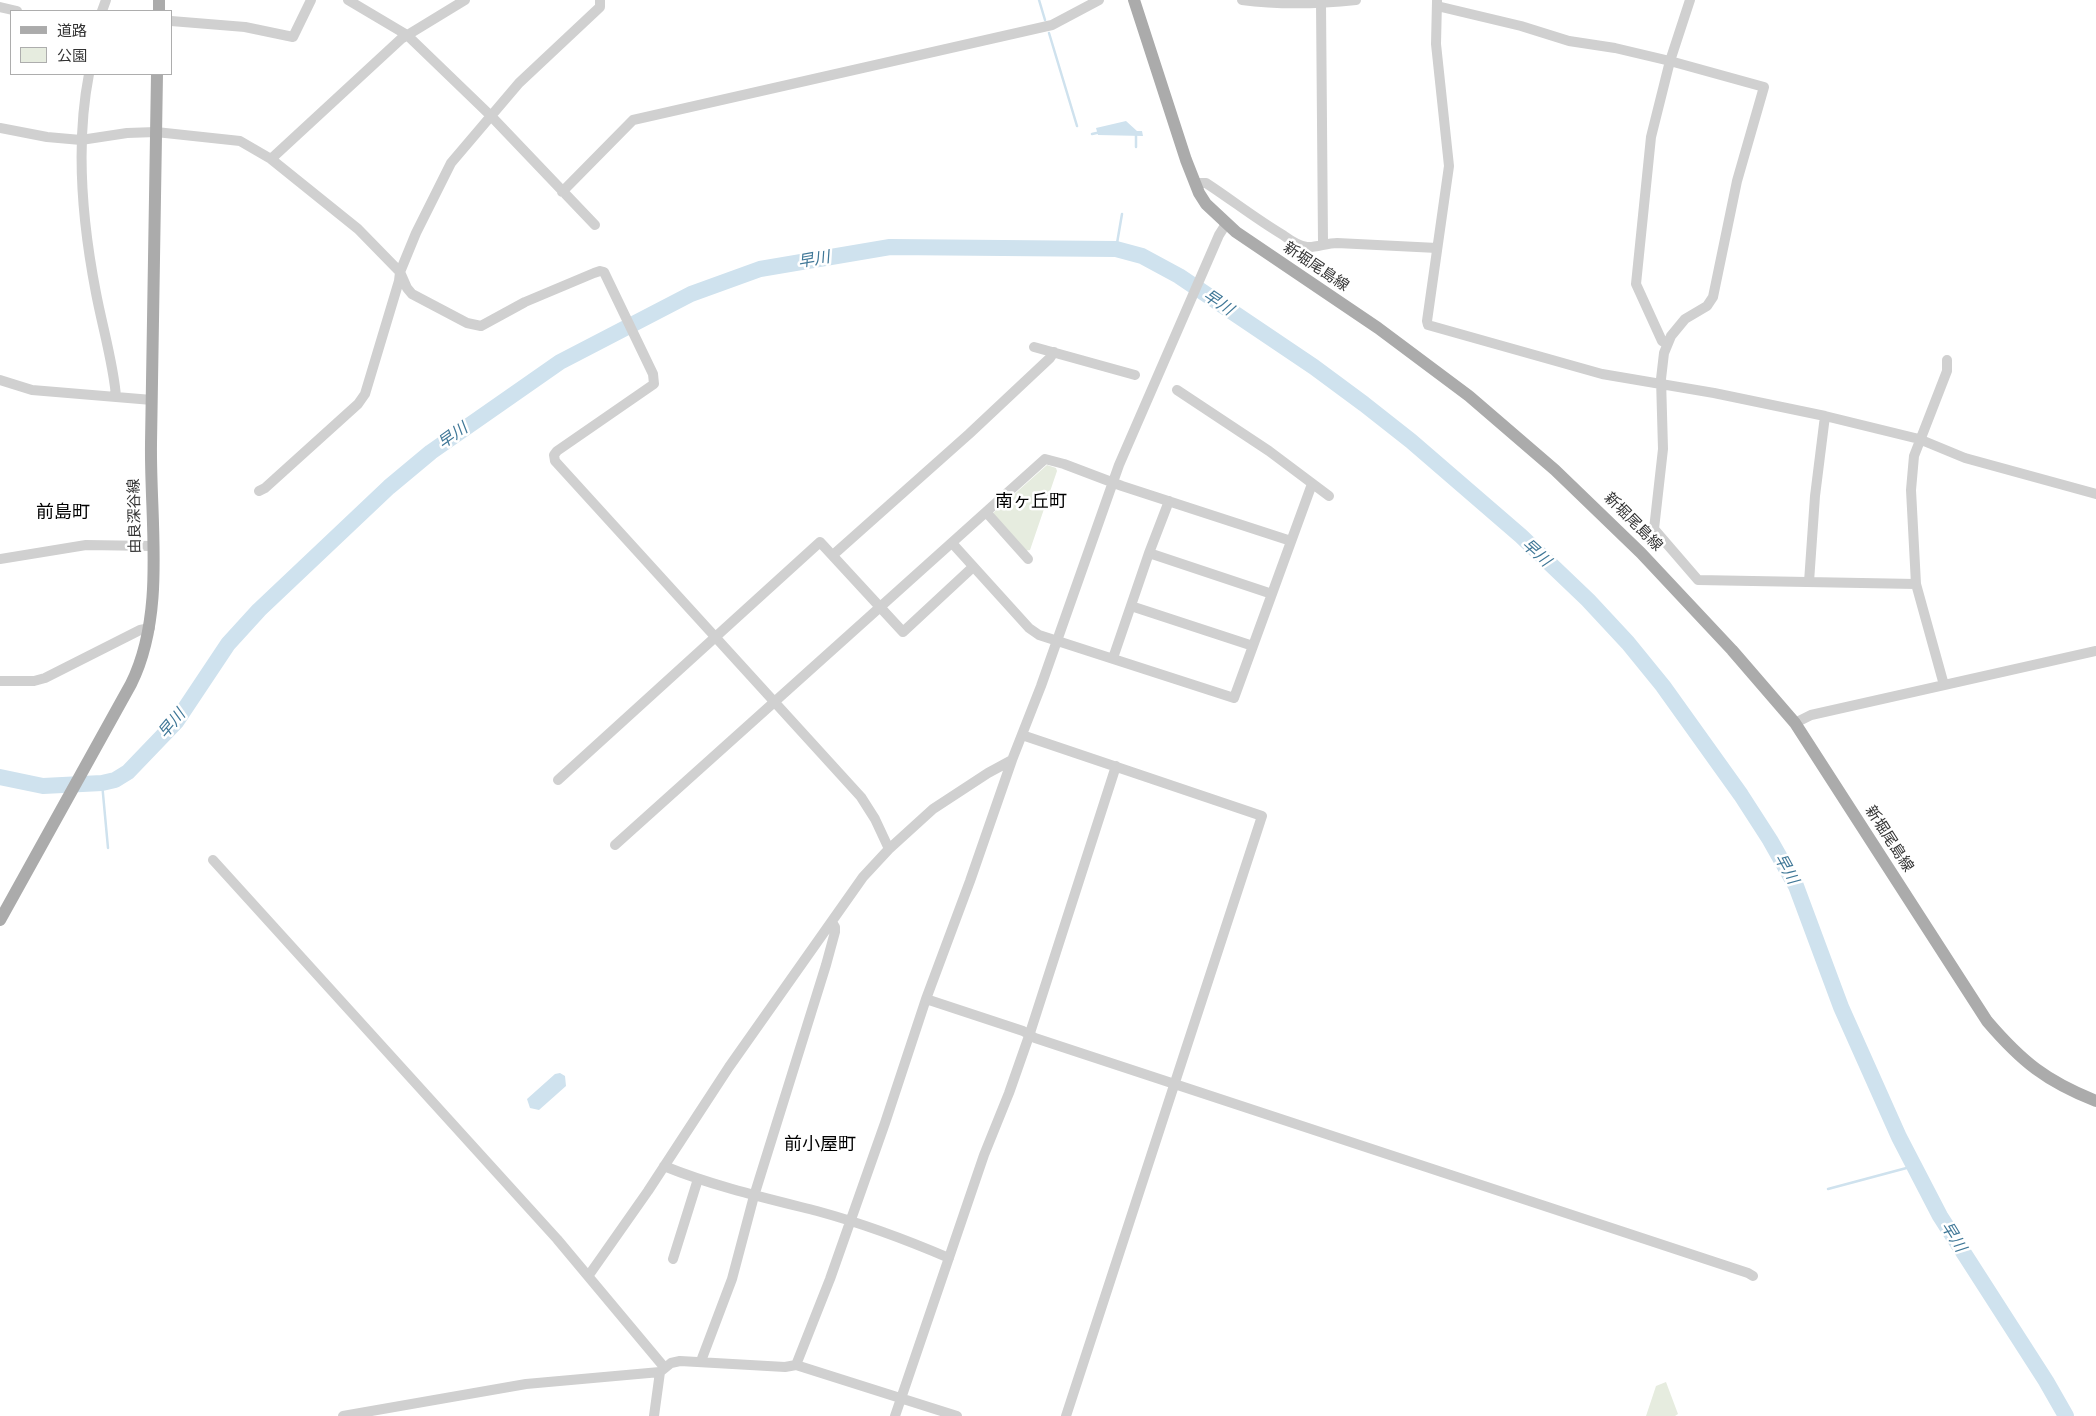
<!DOCTYPE html>
<html>
<head>
<meta charset="utf-8">
<style>
	body { margin:0 }
	#map { position:relative; width:2096px; height:1416px; overflow:hidden; background:#fff; font-family:"Noto Sans","Noto Sans JP",sans-serif }
	canvas { display:block }
	.legend { position:absolute; left:10px; top:10px; width:162px; height:65px; box-sizing:border-box; background:#fff; border:1px solid #adadad; margin:0; padding:6px 9px; list-style:none; font-size:15px; color:#333 }
	.legend li { display:flex; align-items:center; gap:10px; height:25px }
	.legend b { width:25px; border:1px solid #adadad }
</style>
</head>
<body>
<div id="map">
<canvas width="2096" height="1416"></canvas>
<ul class="legend">
<li><b style="height:6px;background:#ababab"></b>道路</li>
<li><b style="height:14px;background:#e6ecdf"></b>公園</li>
</ul>
</div>
<script>
const ctx = document.querySelector('canvas').getContext('2d');
ctx.lineJoin = 'round';
function paint(path, color) { ctx.fillStyle = color; ctx.fill(path, 'evenodd'); }
function stroke(path, color, width, dash) { ctx.strokeStyle = color; ctx.lineWidth = width; ctx.lineCap = dash ? 'butt' : 'round'; ctx.setLineDash(dash || []); ctx.stroke(path); }
function label(font, color, halo, rows, align = 'center') {
  ctx.font = font + ' "Noto Sans","Noto Sans JP",sans-serif'; ctx.lineWidth = 5; ctx.setLineDash([]); ctx.textBaseline = 'middle'; ctx.strokeStyle = halo; ctx.fillStyle = color; for (const [text, x, y, turn = 0] of rows) {
    ctx.save(); ctx.translate(x, y); ctx.rotate((+turn || 0) * Math.PI / 180); ctx.textAlign = isNaN(turn) ? turn : align; if (halo) ctx.strokeText(text, 0, 0); ctx.fillText(text, 0, 0); ctx.restore();
  }
}
paint(new Path2D(`
	M1047,465L1056,468L1057,471L1030,550L1024,551L993,513Z
	M1666,1382L1678,1414L1675,1416H1646L1656,1386Z`), '#e6ecdf');
paint(new Path2D(`
	M1126,121L1137,131H1142L1143,136L1098,135L1096,128Z
	M560,1073L565,1076L566,1086L539,1110L530,1108L527,1099L555,1074Z`), '#cfe2ee');
stroke(new Path2D(`
	M1039,0L1045,20
	M1049,33L1077,126
	M1092,134L1101,132
	M1136,134V147
	M1116,249L1122,214
	M102,783L108,848
	M1828,1189L1914,1166`), '#cfe2ee', 2.5);
stroke(new Path2D(`
	M0,777L43,786L102,783L115,780L128,772L176,722L228,644L259,610L389,487L431,452L560,362L691,294L760,269L890,247L1116,249L1142,256L1179,276L1314,367L1364,404L1411,441L1521,536L1588,600L1628,643L1663,686L1741,795L1770,840L1796,886L1841,1007L1899,1137L1940,1216L2046,1381L2066,1416`), '#cfe2ee', 16);
stroke(new Path2D(`
	M348,0L407,35L491,116L595,225
	M1242,0C1280,5 1318,4 1356,0
	M1437,1L1436,44L1449,166L1427,321L1428,325L1602,374L1714,393L1825,416L1919,439L1965,458L2096,494
	M1321,3L1323,243
	M1437,6L1521,26L1569,41L1615,48L1670,61L1764,87L1737,181L1713,297L1707,306L1685,319L1671,336L1664,353L1661,379L1663,449L1654,529L1698,580L1916,584
	M0,7L17,11
	M102,11L106,0
	M171,21L245,27L293,37L311,0
	M89,74C75,146 82,221 96,293C102,325 114,366 116,397
	M0,128L47,137L81,140L127,133L156,132L240,141L271,159L358,229L400,272L407,288L412,294L467,323L481,326L525,302L594,273L600,271L604,272L653,374L654,384L557,451L554,455L555,461L861,797L875,819L889,849
	M271,159L401,39L465,0
	M1195,183H1206C1232,200 1256,219 1283,235C1290,240 1298,246 1307,247C1315,248 1327,243 1337,243L1437,248
	M562,192L633,120L1052,25L1099,0
	M1667,344L1662,341L1636,284L1651,137L1670,61L1690,0
	M1034,347L1135,375
	M0,380L32,390L152,400
	M1177,390L1269,451L1329,496
	M259,491L265,488L358,404L365,394L399,281L400,272L416,233L451,163L519,83L600,7V0
	M986,512L1028,559
	M952,543L1029,628L1039,635L1234,698L1312,484
	M1149,553L1272,594
	M833,555L969,434L1050,358L1054,352
	M0,559L86,545L152,546
	M1809,582L1815,496L1825,416
	M1131,606L1253,646
	M1113,658L1149,553L1169,501
	M0,681H34L45,678L140,630L150,628
	M1944,685L1916,584L1911,490L1914,456L1947,371V360
	M1795,723L1811,715L2096,651
	M1022,735L1262,816L1066,1416
	M558,780L820,542L903,632L973,567
	M615,845L1045,459L1064,464L1122,486L1291,541
	M213,860L557,1239L664,1367
	M926,999L1023,1031L1035,1038L1748,1273L1753,1276
	M664,1166C713,1186 765,1198 817,1211C861,1223 907,1240 949,1258
	M673,1259L698,1179
	M589,1275L648,1191L729,1067L863,877L889,849L933,809L988,773L1012,760
	M701,1361L732,1279L754,1196L826,965L835,932V927L832,922
	M796,1365L830,1279L885,1123L926,999L970,881L1012,760L1041,686L1119,465L1219,235L1226,224
	M343,1416L526,1384L660,1372
	M654,1416L660,1372L671,1363L680,1361L785,1367L796,1365L957,1416
	M895,1416L984,1155L1009,1093L1029,1036L1116,766`), '#d0d0d0', 10);
stroke(new Path2D(`
	M1134,0L1186,160L1199,193L1206,204L1236,232L1378,328L1469,396L1555,470L1641,553L1732,650L1795,723L1987,1021C2022,1062 2046,1081 2096,1101
	M159,11V0
	M0,920L131,684C166,614 150,522 151,445C152,321 154,197 157,74`), '#ababab', 12);
label('15px', '#333', '#fff', [
	["新堀尾島線",1316,267,34],
	["由良深谷線",135,516,-91],
	["新堀尾島線",1633,522,45],
	["新堀尾島線",1889,839,57]
]);
label('italic 16px', '#3f7797', '#fff', [
	["早川",814,260,-10],
	["早川",1218,303,34],
	["早川",453,436,-35],
	["早川",1536,553,42],
	["早川",172,724,-50],
	["早川",1786,869,61],
	["早川",1953,1237,58]
]);
label('18px', '#000', '#fff', [
	["南ヶ丘町",1031,502],
	["前島町",63,513],
	["前小屋町",820,1145]
]);
</script>
</body>
</html>
